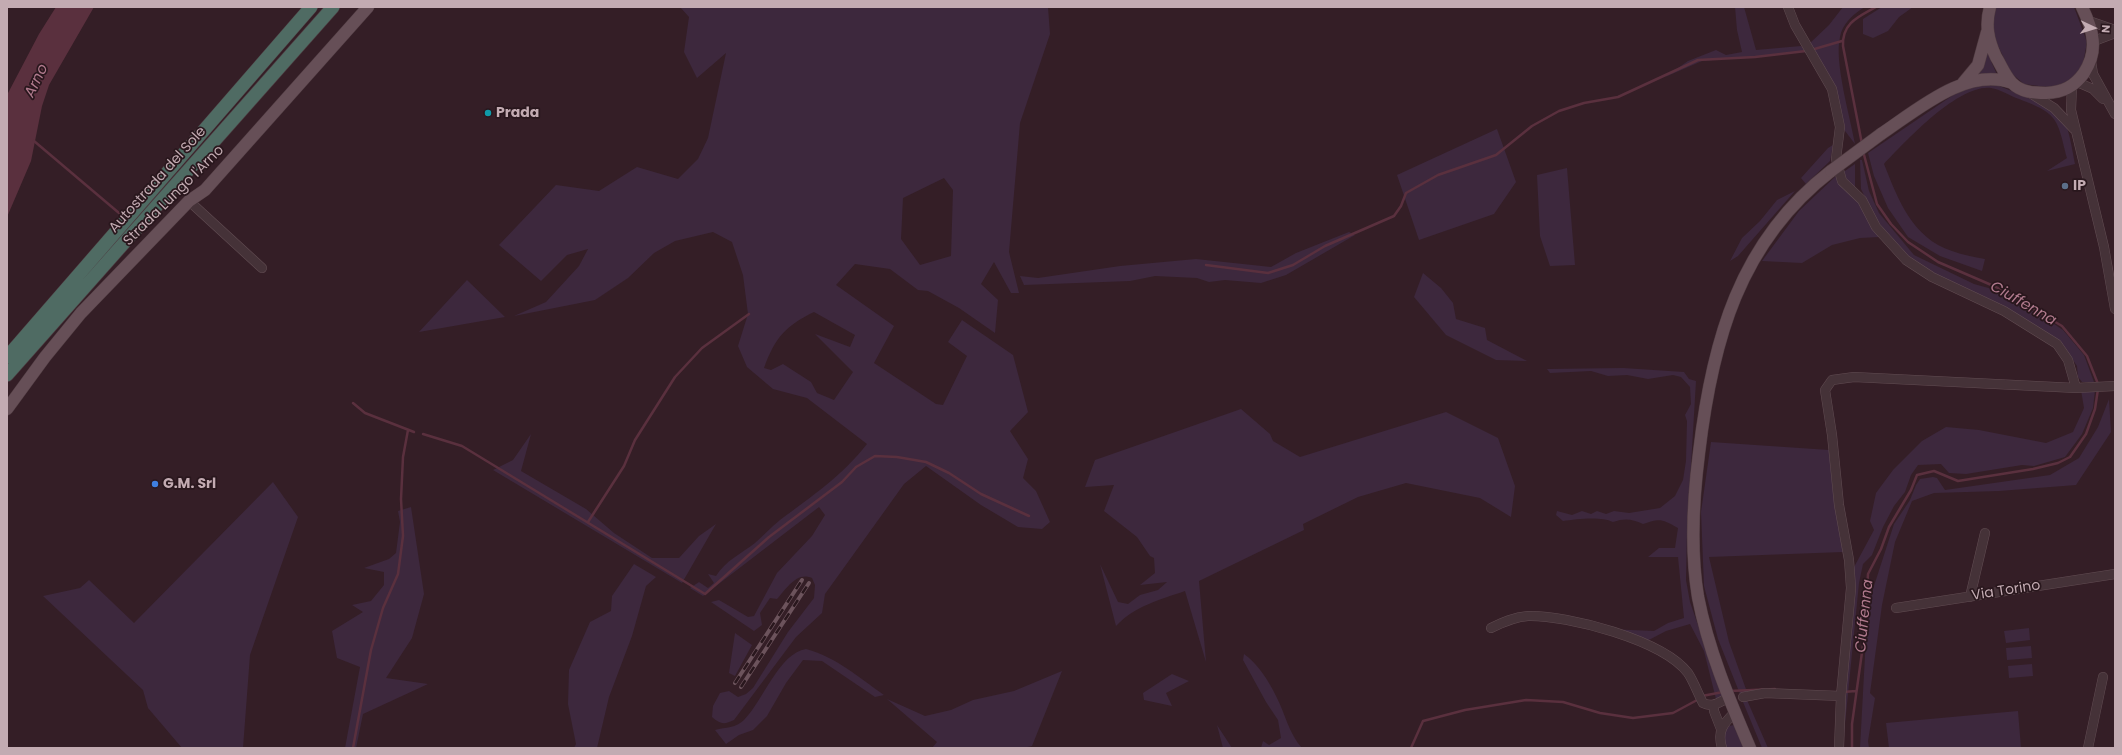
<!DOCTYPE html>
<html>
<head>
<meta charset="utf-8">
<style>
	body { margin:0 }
	#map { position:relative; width:2122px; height:755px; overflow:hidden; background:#341e26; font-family:Poppins,sans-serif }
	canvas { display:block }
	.frame { position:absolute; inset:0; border:8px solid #c3abb2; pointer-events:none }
	.north { position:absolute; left:2074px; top:8px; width:40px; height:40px; -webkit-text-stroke:3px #29171d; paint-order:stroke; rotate:94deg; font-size:11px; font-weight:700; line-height:16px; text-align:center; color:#c3abb2 }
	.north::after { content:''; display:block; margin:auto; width:14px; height:18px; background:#c3abb2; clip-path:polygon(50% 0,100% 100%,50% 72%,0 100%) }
</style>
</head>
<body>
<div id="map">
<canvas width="2122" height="755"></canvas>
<div class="frame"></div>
<div class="north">N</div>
</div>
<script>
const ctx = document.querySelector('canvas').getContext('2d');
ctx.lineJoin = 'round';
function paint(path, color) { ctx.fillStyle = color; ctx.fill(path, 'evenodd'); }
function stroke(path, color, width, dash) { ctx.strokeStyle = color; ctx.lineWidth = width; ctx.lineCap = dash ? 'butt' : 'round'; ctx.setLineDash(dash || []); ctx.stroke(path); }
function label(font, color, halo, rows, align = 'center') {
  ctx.font = font + ' Poppins,sans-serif'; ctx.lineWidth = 3.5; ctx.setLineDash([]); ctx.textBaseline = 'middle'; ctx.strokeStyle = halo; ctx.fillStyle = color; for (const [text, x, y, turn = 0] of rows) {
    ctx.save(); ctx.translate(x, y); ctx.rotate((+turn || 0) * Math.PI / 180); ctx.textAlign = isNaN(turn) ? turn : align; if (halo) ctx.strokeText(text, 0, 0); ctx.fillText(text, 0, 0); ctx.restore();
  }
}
paint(new Path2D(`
	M680,7H1048L1050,34L1020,123L1009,252L1019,293H1011L994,262L981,284L998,300L995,333L959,308L928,291L918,290L890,269L855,264L836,285L894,326L874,363L936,404L943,405L967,356L948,342L962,320L1013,355L1028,412L1010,431L1028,459L1023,478L1036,491L1050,522L1042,529L1018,527L981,505L926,466L904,484L825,594L822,613L796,637L734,720C724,725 720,724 712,717L713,706L720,693L729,691L738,697L746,694L753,688L788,632L814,598L815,585L812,578C797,571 786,589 777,599L770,598L760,613L762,625L754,631L711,602L719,600L748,617L754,616L777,573L812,536L825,515L819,507L703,596L690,588L699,582L708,588L714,583L708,574L716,576C725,561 742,553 755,543C764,535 771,527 780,520C812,496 842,476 867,444L807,398L773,389L747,367L738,346L748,314L743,275L732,242L713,232L675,241L654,253L628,278L595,300L514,316L546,302L579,266L588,249L567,255L541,281L499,245L556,185L599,191L637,167L678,179L698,159L708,138L726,53L697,78L684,52L689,17ZM944,178L953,190L951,256L920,265L901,239L903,198ZM814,312L855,335L850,347L815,334L853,372L834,400L817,393L811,382L783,364L771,370L764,368C775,338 785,326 814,312Z
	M1735,7H1744L1756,50L1801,46L1806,52L1702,61L1665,77L1688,61L1716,50L1726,55L1742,52L1737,30Z
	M1843,7H1865C1854,13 1842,24 1840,37C1834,62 1850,116 1855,144L1842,127L1809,44L1829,25Z
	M1882,7H1913L1899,17L1888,31L1873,38L1863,34V19Z
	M1995,7H2074L2087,42L2083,64L2075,77L2061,85L2046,87L2024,84L2011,73L1991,31Z
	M1987,52L1998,77L1973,76Z
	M1991,82C2009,91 2055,106 2064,121C2069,128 2073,154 2075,164L2047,171L2067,158C2057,119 2059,114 2019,99C2010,96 2000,89 1991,88C1958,84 1905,142 1884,164C1898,199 1912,238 1952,251C1963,255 1974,257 1985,259L1982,271L1940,256L1908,237L1888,208L1874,176L1868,153L1968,85Z
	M1497,129L1516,182L1494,214L1419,240L1397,175Z
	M1833,145L1830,161L1806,184L1801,178L1828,148Z
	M1860,160H1862L1869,191L1879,213L1914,255L1974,284L1992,289L2039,314L2063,330L2084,355L2094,382H2082L2078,377L2077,366L2062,344L1926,269L1908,257L1885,232L1873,213L1861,189Z
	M1855,164V191L1842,173Z
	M1567,168L1575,265L1550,266L1540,236L1537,175Z
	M1837,175L1860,202L1879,237L1860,238L1832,245L1802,263L1762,261L1799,211Z
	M1795,191L1738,256L1730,261L1742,238L1760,221L1777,200Z
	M1349,232L1355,235L1286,275L1261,283L1225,280L1209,282L1197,278L1155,276L1130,281L1024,285L1020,276L1038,278L1120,266L1196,259L1271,267L1296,253Z
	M1423,273L1441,288L1453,303L1456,319L1485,328L1487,340L1527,361L1496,360L1446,335L1414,297Z
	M467,280L505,317L419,332Z
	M1623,368L1684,372L1689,379L1696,381L1687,533L1686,580L1690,602L1723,697L1716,699L1704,651L1690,624L1666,631L1645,642L1608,629L1654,631L1668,623L1684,618L1678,557H1648L1659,548H1675L1678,528C1662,519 1660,518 1643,524C1632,519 1625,518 1613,522C1601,516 1577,519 1563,521L1556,515L1557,511L1572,515L1582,511L1591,514L1597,511L1606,514L1614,511L1629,513L1660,508L1675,496L1683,480L1686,461L1687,421L1685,415L1691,404L1690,387L1681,377L1673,375L1648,379L1627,375L1608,376L1591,371L1550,373L1547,369Z
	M2081,390H2095L2093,408L2082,434L2065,457L2034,466L2022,465L1966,474L1949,473L1941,464L1918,465L1911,475L1905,492L1894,506L1883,527L1872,555L1863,564L1859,583L1844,734V748H1841L1853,569L1874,530L1870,521L1876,493L1893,470L1922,441L1946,427L1979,430L2046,443L2073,432L2084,408Z
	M2109,399L2111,432L2076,485L1999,491L1934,493L1912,501L1895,542L1882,605L1870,693L1875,698L1868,741L1869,748H1860L1866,637L1873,589L1894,524L1910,500L1916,485L1920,479L1933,477L1937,478L1945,490L2050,475L2079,458L2098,427Z
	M1241,409L1270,434L1273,441L1300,457L1446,412L1498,438L1515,486L1511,517L1480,498L1406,483L1358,497L1303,524L1304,530L1199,581L1206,662L1185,591C1159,600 1135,606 1116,626L1100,564L1118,602L1128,604L1140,595L1158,590L1167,582L1140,585L1155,573L1154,558L1150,556L1137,537L1104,511L1114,485L1085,487L1095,460Z
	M531,434L521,471L586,509L614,533L652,558H679L699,536L716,524L682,583L493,470L513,460Z
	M1711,442L1829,450L1835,506L1843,552L1709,557L1729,642L1747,692L1740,694L1718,639L1704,586L1701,512Z
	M273,482L298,517L250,655L243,748H182L148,708L143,690L43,596L80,588L89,580L134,623Z
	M411,507L424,594L412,638L386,678L428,684L363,714L356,748H345L360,667L337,658L332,631L363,612L352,605L371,601L384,585V572L364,568L389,559L396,553L400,522L398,511Z
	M634,564L656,577L646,586L632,636L609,697L597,748H574L576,744L568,704L569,670L590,622L611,611L612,596Z
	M2029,628L2030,640L2006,643L2004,631Z
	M735,633L752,645L735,676L729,673Z
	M2031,646L2032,658L2007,660L2006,648Z
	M806,649C838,658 858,677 884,695L875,697L822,661L803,660L786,683L767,716L753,730L739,735L726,744L715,730C726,727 736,728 744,720C763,701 779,653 806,649Z
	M1244,654C1257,663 1269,681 1276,696C1285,713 1289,734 1302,748H1261L1263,741L1269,745L1281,738L1278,720L1266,702L1243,660Z
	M2032,664L2033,676L2009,678L2008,666Z
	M1062,671L1032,746L1023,748H932L937,742L887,699L925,716L951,710L973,700L1014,691Z
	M1172,674L1189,681L1166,693L1172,706L1144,700L1143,693Z
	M1747,700L1768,748H1762L1743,702Z
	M2018,711L2021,748H1889L1886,723Z
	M1217,725L1232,748H1223Z
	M1734,725L1745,748H1725L1723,734L1729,726Z`), '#3d283d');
paint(new Path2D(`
	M56,7H94L49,85L42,106L31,161L7,217V95L39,34Z`), '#5a303e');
stroke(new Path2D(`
	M1811,50L1842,41
	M34,141L119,213
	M1862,144L1843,46C1842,23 1858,17 1876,7
	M1863,151L1877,204L1891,224L1908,242L1938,262L1996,287L2062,326L2087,356L2098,384
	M1206,265L1268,273L1293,265L1325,246L1394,216L1401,206L1406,193L1438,175L1496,155L1532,126L1559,111L1584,103L1618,97L1698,60L1755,57L1806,51
	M353,403L365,413L414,432
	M423,434L462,446L705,594L769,537L842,482L856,467L875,456L897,457L926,462L949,473L981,494L1029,516
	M588,522L624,466L635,440L675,377L702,348L749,314
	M1730,691L1775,689
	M1843,692L1856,691
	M1702,696L1723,692
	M353,748L371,650L383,608L398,574L403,536L401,499L403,457L408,430
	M1411,748L1423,721L1465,710L1526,700L1563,702L1600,713L1633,718L1673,713L1699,699
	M1852,748V724L1864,638L1868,574L1881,549L1889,527L1911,490L1917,475L1934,471L1958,481L2033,469L2058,463L2070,457L2086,434L2095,409L2098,389`), '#5a303e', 2.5);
const minor = new Path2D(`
	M1788,7L1795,25L1832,89L1840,127L1836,159L1842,181L1862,200L1876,227L1906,260L1932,277L2004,311L2057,344L2068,360L2076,388L2115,386
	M2089,21L2115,30
	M2094,41L2115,33
	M2091,61L2093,74L2115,114
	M2077,82L2093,89L2103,99
	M2072,86L2071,110L2104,247L2115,309
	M2030,93L2054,108L2074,129
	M189,201L262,268
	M1970,597L1985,533
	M1896,608L2115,574
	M1491,628C1503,622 1514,617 1528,616C1568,615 1663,640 1688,673C1694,682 1698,694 1703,703C1711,707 1716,704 1724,700
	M1743,697L1765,693L1841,696
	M1714,705V711L1721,729
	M1722,748C1717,731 1723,724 1735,712
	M1839,748L1841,696L1851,588L1849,560L1839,505L1832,435L1825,390L1832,380L1854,377L2076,388
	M2088,748L2103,677`);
const major = new Path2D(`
	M1990,7C1985,25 1988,40 1996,57C2001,65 2005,76 2012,83C2021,92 2033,93 2046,93C2063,92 2074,87 2084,73C2099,50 2093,30 2082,7
	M1963,83L1978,65L1987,32
	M1881,134C1917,110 1967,66 2012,83
	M7,409L45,357L81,313L189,201L205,190L368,7
	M1750,748C1729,699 1708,649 1698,597C1690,549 1693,500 1699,453C1712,342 1739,242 1831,171`);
const highway = new Path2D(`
	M7,357L311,7
	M7,375L333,7`);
stroke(minor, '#614c52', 10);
stroke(major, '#4f3b41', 13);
stroke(highway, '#4c393f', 14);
stroke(minor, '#453238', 9);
stroke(major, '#664f57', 12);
stroke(highway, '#4f6b63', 13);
const rail = new Path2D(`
	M735,683L802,580
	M741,687L809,583`);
stroke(rail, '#6c535c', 4);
stroke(rail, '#29171d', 2.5, [8]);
const majorBridge = new Path2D(`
	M1831,171L1881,134`);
stroke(majorBridge, '#4f3b41', 13, []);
stroke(majorBridge, '#664f57', 12);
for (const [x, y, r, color] of [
	[488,113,4,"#0f9aa8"],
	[2065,186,4,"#5c6f8a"],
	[155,484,4,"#3f7fe0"]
]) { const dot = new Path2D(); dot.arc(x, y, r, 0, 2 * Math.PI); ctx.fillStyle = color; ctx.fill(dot); stroke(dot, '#29171d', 1.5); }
label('bold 14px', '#c3abb2', '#29171d', [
	["Prada",496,113],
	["IP",2073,186],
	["G.M. Srl",163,484]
], 'left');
label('14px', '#c3abb2', '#29171d', [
	["Autostrada del Sole",158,180,-48],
	["Strada Lungo l'Arno",174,196,-45],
	["Via Torino",2006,591,-9]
]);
label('italic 15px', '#b07a8d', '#29171d', [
	["Arno",37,81,-64],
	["Ciuffenna",2023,304,30],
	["Ciuffenna",1865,616,-84]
]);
</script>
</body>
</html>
